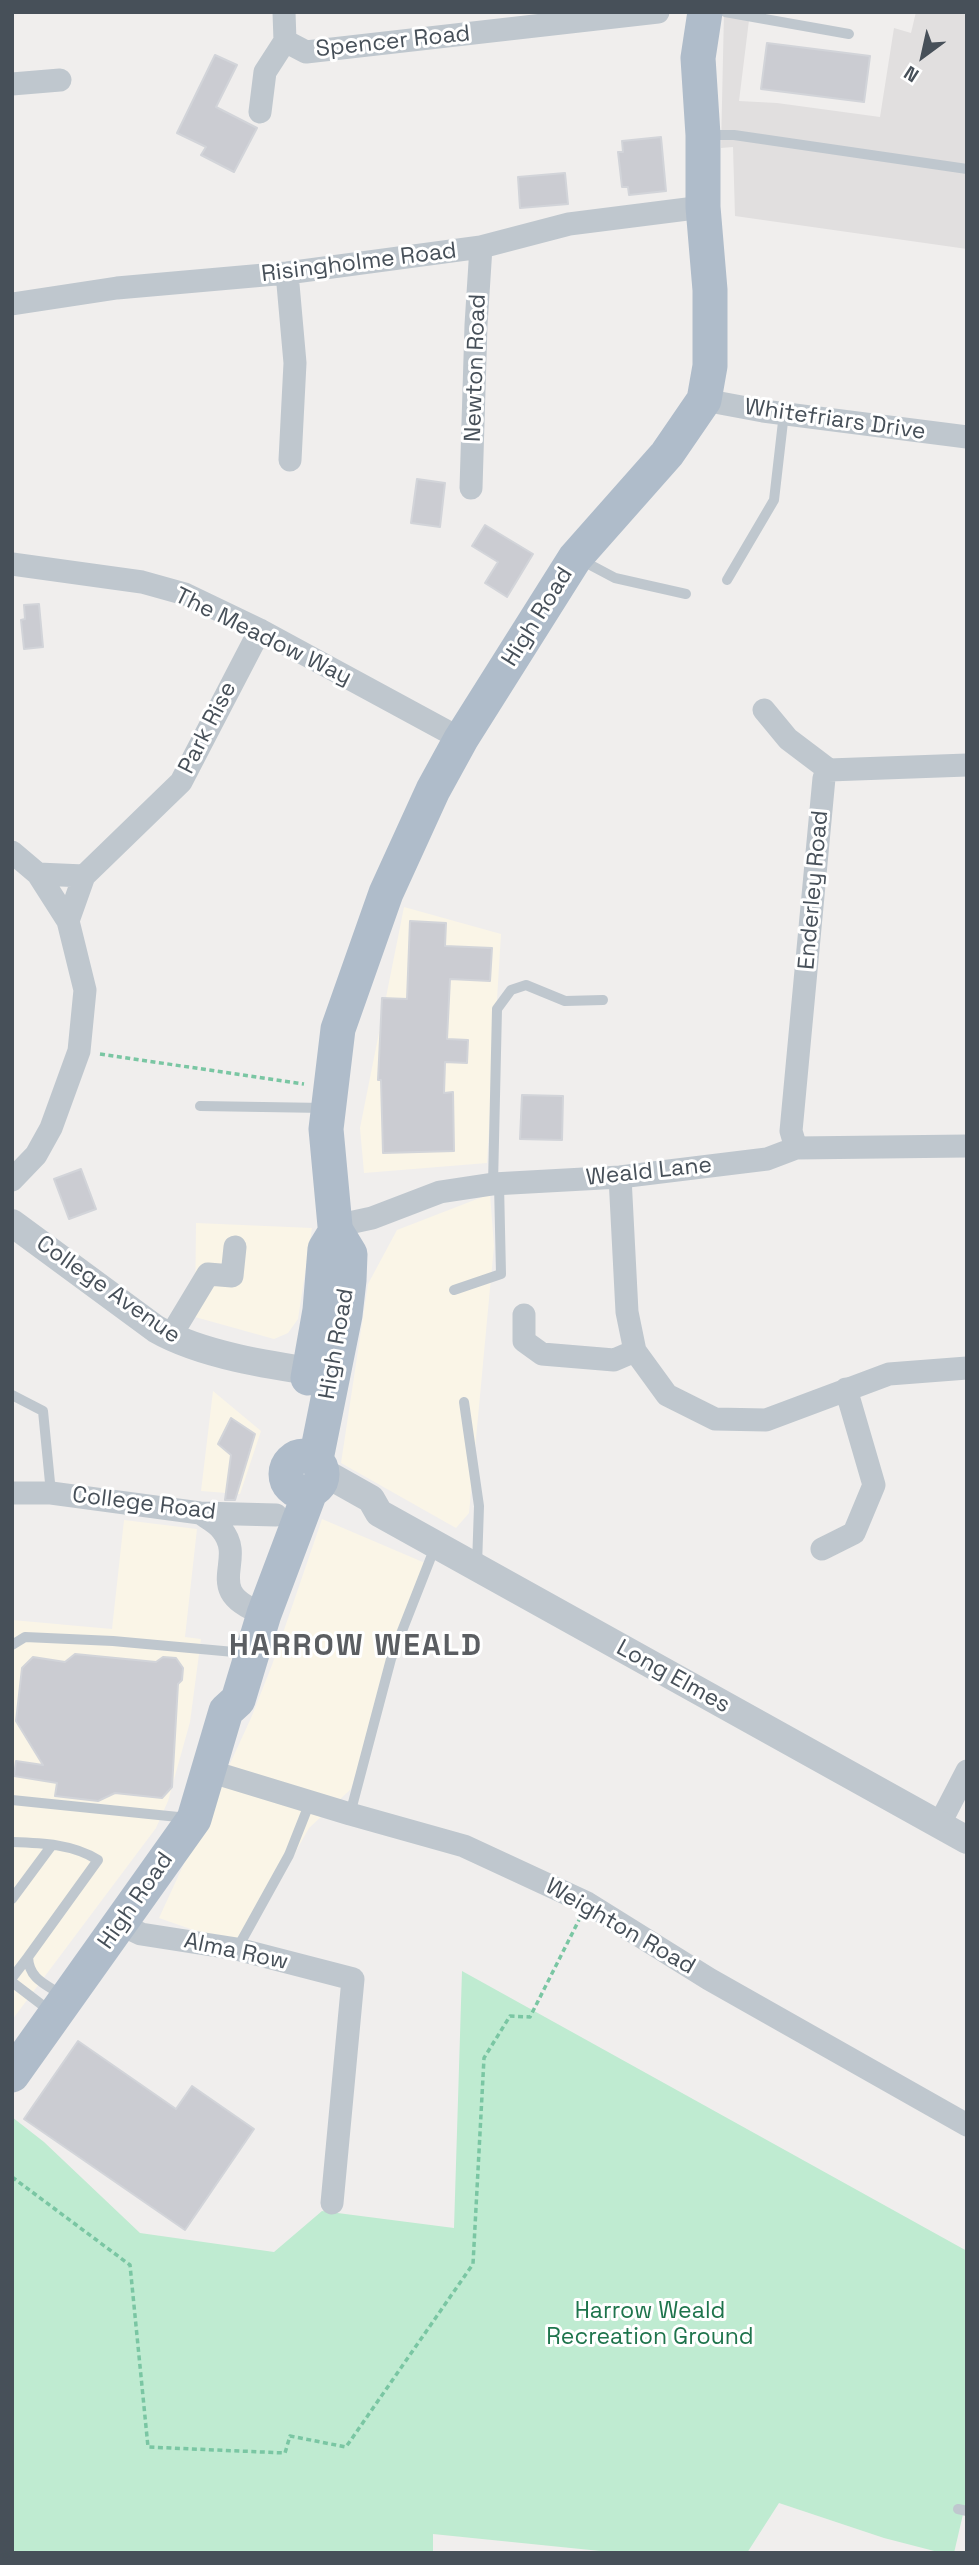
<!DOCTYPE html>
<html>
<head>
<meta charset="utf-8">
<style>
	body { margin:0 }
	#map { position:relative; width:979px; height:2565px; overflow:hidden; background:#f0eeed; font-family:"Space Grotesk",sans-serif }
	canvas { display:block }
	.frame { position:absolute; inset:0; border:14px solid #475059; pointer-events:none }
	.north { position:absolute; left:888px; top:21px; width:70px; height:70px; -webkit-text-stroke:5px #fff; paint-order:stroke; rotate:213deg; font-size:19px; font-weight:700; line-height:28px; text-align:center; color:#475059 }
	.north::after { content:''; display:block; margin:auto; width:24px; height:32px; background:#475059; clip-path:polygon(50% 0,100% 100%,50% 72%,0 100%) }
</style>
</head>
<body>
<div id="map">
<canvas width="979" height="2565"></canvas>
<div class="frame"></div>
<div class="north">N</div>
</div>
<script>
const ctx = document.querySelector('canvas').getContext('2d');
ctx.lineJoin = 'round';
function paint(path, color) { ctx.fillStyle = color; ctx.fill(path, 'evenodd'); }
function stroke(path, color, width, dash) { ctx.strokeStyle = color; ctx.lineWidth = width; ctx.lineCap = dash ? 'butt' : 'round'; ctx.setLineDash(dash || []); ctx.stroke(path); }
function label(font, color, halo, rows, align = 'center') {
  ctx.font = font + ' "Space Grotesk",sans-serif'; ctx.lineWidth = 6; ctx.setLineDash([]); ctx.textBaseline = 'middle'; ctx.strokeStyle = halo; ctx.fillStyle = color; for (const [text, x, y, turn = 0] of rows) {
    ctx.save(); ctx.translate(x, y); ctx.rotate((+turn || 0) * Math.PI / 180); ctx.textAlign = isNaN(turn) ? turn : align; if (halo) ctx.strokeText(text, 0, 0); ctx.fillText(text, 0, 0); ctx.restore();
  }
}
paint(new Path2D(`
	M404,907L501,934L487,1163L364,1173L360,1128Z
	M490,1194L494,1246L469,1513L456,1528L341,1463L368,1284L397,1230Z
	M196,1223L312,1228L298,1319L288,1333L274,1339L195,1317Z
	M213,1391L261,1431L240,1494L201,1491Z
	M322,1519L425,1563L351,1789L309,1828L242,1947L159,1918L251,1718L272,1665Z
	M124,1520L197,1529L185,1637L201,1639L190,1722L168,1801L156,1828L12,2020V1620L112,1629Z`), '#faf5e7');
paint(new Path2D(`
	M724,12H750L739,101L777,103L880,117L894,28L911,33L916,12H967V249L735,216L733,147L721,148Z`), '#e1dfdf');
paint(new Path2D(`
	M462,1971L967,2251V2497L954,2553H942L884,2538L779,2503L747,2553H620L433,2534V2553H12V2117L44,2142L140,2233L274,2252L322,2211L454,2228Z`), '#bfebd1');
const building = new Path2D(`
	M767,43L870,56L864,102L761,89Z
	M215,55L237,65L216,107L257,128L234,172L201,155L206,147L177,133Z
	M661,137L666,191L629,195L628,187H622L618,152H623L622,141Z
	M565,173L568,204L520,208L518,177Z
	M417,479L445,483L440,527L411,523Z
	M485,525L533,554L507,597L485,583L498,562L472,546Z
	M39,604L43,647L24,649L21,620L25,619L24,605Z
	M410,921L446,923L445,946L492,948L490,981L450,979L447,1039L468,1040L467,1063L445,1062L444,1093L453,1092L454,1151L383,1153L381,1080H378L382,998L407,999Z
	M522,1095L563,1096L562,1140L520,1139Z
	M81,1169L96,1209L69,1219L54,1179Z
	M231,1418L255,1434L235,1500H225L231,1455L218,1444Z
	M75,1654L156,1662L163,1657L176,1658L183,1668L182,1680L178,1684L172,1787L162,1798L115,1793L98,1801L55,1796L57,1783L14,1776L16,1761L43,1765L16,1721L22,1668L33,1657L65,1662Z
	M78,2041L176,2109L192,2086L254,2129L185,2230L24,2119Z`);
paint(building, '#cbccd2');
stroke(building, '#d2d4d9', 2);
stroke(new Path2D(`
	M100,1054L304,1084
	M12,2177L130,2265L148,2447L285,2453L290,2436L346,2447L473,2264L484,2058L510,2016L530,2017L579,1920`), '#7ac6a3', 3.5, [5, 3.5]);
stroke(new Path2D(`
	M725,12L849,34
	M709,135H734L967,169
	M581,560L615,578L686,594
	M727,580L774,500L784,413
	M200,1106L325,1108
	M493,1184L497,1009L511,990L526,985L565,1001L603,1000
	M454,1290L501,1274L499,1184
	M12,1395L43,1411L51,1493
	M464,1402L479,1506L477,1565
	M12,1645L25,1637L113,1641L234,1652
	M12,1800L188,1818
	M350,1814L391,1659L435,1547
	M12,1842C42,1843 73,1844 98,1860L28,1957C29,1979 45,1984 62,1995
	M12,1899L52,1845
	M237,1949L289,1855L310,1802
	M12,1978L28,1957
	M12,1982L50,2011
	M958,2509L967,2511`), '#bfc7ce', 10);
stroke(new Path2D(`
	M284,12L285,41L306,52L658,12
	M12,84L60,80
	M260,112L265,72L285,41
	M287,273L295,363L290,460
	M12,304L117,288L287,273L481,247L569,224L703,207
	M704,400L763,411L967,437
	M471,488L476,325L481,247
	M12,564L142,582L185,594L260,630L461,739
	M764,710L788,739L829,770
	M12,852L38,874L68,921L85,990L79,1051L51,1128L36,1155L12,1180
	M38,874L84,876
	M68,921L84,876L181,782L260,630
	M796,1148L791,1131L824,778L829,770L967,765
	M620,1177L627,1312L635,1351L667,1395L715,1419L766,1420L889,1374L967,1368
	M335,1226L372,1218L440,1192L493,1184L620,1177L767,1159L796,1148L967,1146
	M524,1315V1341L542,1354L614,1360L635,1351
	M170,1337L208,1274L232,1276L235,1247
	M12,1493H51L200,1513L276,1515
	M200,1513C207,1518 217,1523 222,1530C248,1562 199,1591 264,1614
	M822,1549L854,1533L874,1485L846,1389
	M209,1771L350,1814L464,1846L587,1903L709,1979L967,2125
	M939,1825L967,1771
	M120,1924L141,1934L237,1949L353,1979L332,2203`), '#bfc7ce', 23);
stroke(new Path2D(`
	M12,1223L156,1329C203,1356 275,1366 329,1374
	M323,1472L371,1499L379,1513L967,1840`), '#bfc7ce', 28);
stroke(new Path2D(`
	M308,1378L320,1310L325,1249L336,1231
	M286 1474a18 18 0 1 1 36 0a18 18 0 1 1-36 0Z
	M316,1459L345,1315L349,1280L350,1254L336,1231L335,1226L326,1129L338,1029L386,893L433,790L461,739L575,558L667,454L704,400L710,366V290L703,207V135L698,58L705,12
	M12,2075L194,1819L226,1711L238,1700L264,1614L310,1492`), '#afbcca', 35);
label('23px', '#475059', '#fff', [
	["Spencer Road",393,42,-6],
	["Risingholme Road",359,263,-7],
	["Newton Road",476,368,-88],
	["Whitefriars Drive",835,420,8],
	["High Road",538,617,-58],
	["The Meadow Way",263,637,26],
	["Park Rise",208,728,-63],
	["Enderley Road",814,890,-85],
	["Weald Lane",649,1172,-6],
	["College Avenue",108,1290,35],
	["High Road",337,1344,-80],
	["College Road",144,1504,7],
	["Long Elmes",673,1677,29],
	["High Road",136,1901,-55],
	["Weighton Road",620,1927,30],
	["Alma Row",236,1952,12]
]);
label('23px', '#1e744c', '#fff', [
	["Harrow Weald",650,2312],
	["Recreation Ground",650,2338]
]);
ctx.letterSpacing = '2px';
label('bold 30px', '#5b5e62', '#fff', [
	["HARROW WEALD",356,1647]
]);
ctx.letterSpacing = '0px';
</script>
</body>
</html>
